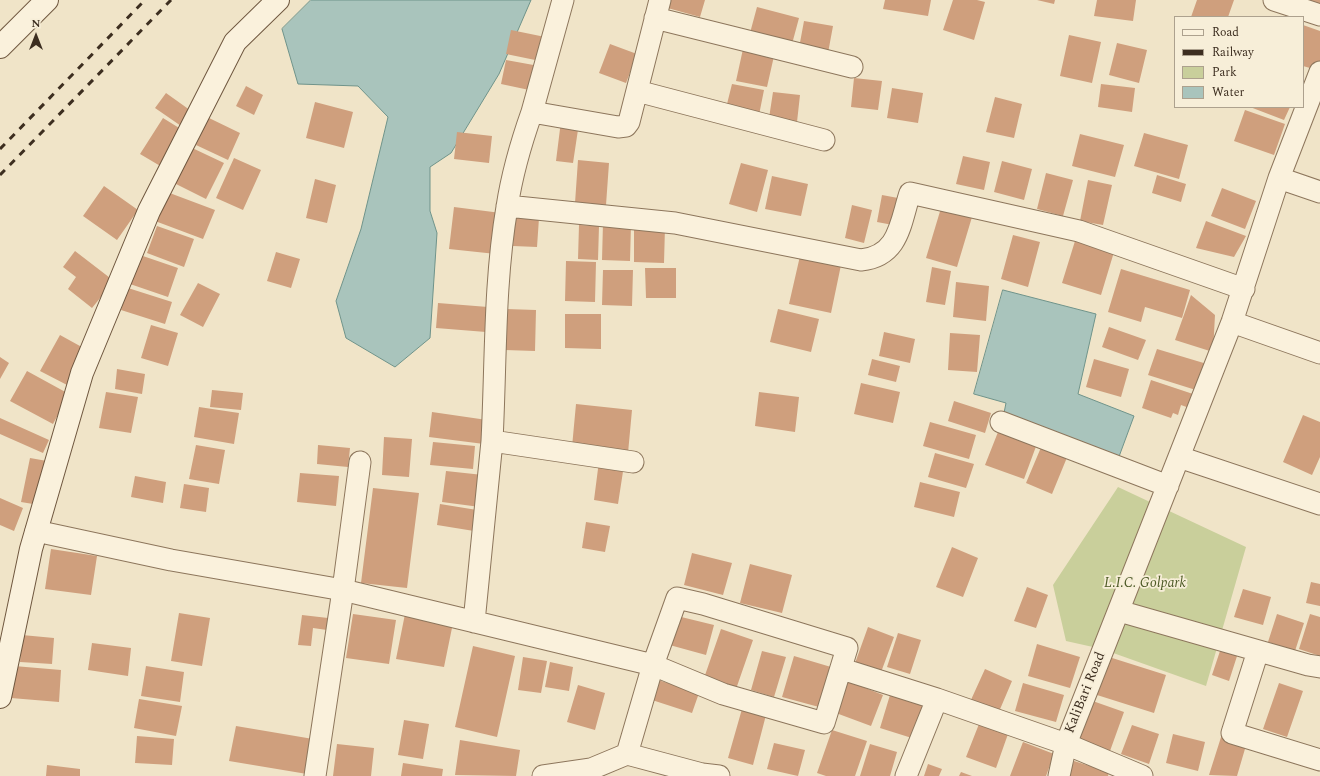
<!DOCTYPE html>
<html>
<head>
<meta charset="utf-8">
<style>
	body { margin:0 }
	#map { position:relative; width:1320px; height:776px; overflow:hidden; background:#f0e4c8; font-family:Spectral,serif }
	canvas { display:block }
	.legend { position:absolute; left:1174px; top:16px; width:130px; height:92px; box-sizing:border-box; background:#f7eed8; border:1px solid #ada18e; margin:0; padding:5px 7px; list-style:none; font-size:12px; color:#3d2e20 }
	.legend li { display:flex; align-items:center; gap:8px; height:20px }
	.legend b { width:20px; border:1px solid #ada18e }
	.north { position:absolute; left:16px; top:16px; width:40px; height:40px; -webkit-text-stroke:3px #f7eed8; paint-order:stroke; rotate:0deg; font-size:11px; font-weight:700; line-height:16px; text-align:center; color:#3d2e20 }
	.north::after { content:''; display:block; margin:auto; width:14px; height:18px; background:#3d2e20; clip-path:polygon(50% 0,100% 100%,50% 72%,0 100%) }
</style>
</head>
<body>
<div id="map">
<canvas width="1320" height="776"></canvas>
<ul class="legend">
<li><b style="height:5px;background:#faf1dc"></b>Road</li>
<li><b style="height:5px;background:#3d2e20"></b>Railway</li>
<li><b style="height:11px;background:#c9cf9b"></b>Park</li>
<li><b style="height:11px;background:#a9c4bc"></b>Water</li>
</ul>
<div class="north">N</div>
</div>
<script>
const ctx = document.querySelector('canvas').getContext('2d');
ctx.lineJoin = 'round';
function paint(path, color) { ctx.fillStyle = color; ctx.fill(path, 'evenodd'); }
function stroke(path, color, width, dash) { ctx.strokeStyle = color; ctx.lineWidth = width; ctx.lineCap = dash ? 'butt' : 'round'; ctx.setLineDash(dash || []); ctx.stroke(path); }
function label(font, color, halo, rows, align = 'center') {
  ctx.font = font + ' Spectral,serif'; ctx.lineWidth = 3.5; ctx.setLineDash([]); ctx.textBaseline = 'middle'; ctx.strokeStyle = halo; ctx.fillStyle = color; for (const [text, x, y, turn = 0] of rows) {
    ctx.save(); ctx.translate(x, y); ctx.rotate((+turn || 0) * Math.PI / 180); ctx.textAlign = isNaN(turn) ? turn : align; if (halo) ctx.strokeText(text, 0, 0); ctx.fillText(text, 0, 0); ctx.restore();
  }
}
paint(new Path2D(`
	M1118,487L1246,547L1206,686L1102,649L1066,641L1053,585Z`), '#c9cf9b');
const water = new Path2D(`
	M311,0H531L499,74L451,153L430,167V211L437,233L430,338L395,367L346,338L336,301L361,229L388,117L358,86L298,84L282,29Z
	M1003,290L1096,314L1078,394L1134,416L1117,462L1003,418L1006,403L974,394Z`);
paint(water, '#a9c4bc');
stroke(water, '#6f938a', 1);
paint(new Path2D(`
	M665,0H705L700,17L664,7Z
	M885,0H931L928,16L883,9Z
	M953,0H977L985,2L974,40L943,30Z
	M1037,0H1055L1054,4Z
	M1097,0H1136L1133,21L1094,16Z
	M1197,0H1234L1228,17H1191Z
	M1304,0H1320V5Z
	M757,7L799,18L792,44L750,33Z
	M804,21L833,26L828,53L799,48Z
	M1303,25L1320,31V61L1317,70L1303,66Z
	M511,30L550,38L545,62L506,54Z
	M1069,35L1101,42L1092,83L1060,76Z
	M1117,43L1147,50L1139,83L1109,75Z
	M610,44L637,54L626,83L599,73Z
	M743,49L774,56L767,87L736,81Z
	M506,60L539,66L534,91L501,84Z
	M854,78L882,81L878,110L851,107Z
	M732,84L764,90L759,115L726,108Z
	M1101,84L1135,88L1132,112L1098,107Z
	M246,86L263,95L254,115L236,106Z
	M892,88L923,93L918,123L887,118Z
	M773,92L800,95L797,122L769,118Z
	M166,93L194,113L184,128L155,108Z
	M995,97L1022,104L1014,138L986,132Z
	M315,102L353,112L344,148L306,138Z
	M1250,107H1290L1284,120Z
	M1245,110L1285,124L1274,155L1234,141Z
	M163,118L184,131L162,167L140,154Z
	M209,118L240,133L228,160L196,145Z
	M561,121L579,123L573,163L556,161Z
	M457,132L492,136L489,163L454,159Z
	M1144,133L1188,145L1179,179L1134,166Z
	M1080,134L1124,145L1115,177L1072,166Z
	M188,146L224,163L206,199L170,181Z
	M963,156L990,162L984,190L956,184Z
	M234,158L261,170L243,210L216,198Z
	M578,160L609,163L606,205L575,203Z
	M1002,161L1032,169L1024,200L994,192Z
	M741,163L768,170L757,212L729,204Z
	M1046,173L1073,180L1063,216L1037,209Z
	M1157,175L1186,184L1181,202L1152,193Z
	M772,176L808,184L801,216L765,209Z
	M315,179L336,185L327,223L306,218Z
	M1088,180L1112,185L1103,225L1080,221Z
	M104,186L138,210L117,240L83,216Z
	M1222,188L1256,201L1245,229L1211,216Z
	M167,192L215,210L203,239L155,221Z
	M882,195L898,198L893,225L877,222Z
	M852,205L872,210L864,243L845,238Z
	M454,207L501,213L496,254L449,249Z
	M941,208L972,217L957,267L926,258Z
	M515,217L539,218L537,247L513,246Z
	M1206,221L1246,236L1234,257L1196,248Z
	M603,223L631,224L630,261L602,260Z
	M579,225L599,226L598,260L578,259Z
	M157,226L194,239L184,267L147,253Z
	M634,227H665L664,263L634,262Z
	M1013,235L1040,242L1028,287L1001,279Z
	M1075,241L1114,252L1101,295L1062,283Z
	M75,251L114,281L92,308L68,289L76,277L63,267Z
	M276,252L300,259L291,288L267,281Z
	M140,255L178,268L168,297L130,284Z
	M800,256L841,265L831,313L789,304Z
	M566,261L596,262L595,302L565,301Z
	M932,267L951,271L945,305L926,302Z
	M645,268H676V298H646Z
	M1121,269L1190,290L1182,318L1145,307L1141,322L1108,312Z
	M603,270H633L632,306L602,305Z
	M956,282L989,286L986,321L953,317Z
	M198,283L220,294L203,327L180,315Z
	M128,288L172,302L165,324L121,310Z
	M1191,295L1215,315L1213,352L1175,340Z
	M438,303L488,307L486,332L436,328Z
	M506,309L536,310L535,351L505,350Z
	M778,309L819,319L811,352L770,342Z
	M565,314H601V349L565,348Z
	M151,325L178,333L168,366L141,358Z
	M1109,327L1146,340L1138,360L1102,347Z
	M884,332L915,339L910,363L879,356Z
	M950,333L980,335L977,372L948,370Z
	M60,335L89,351L69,386L40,371Z
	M1157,349L1207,364L1199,391L1148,375Z
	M0,357L9,363L0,379Z
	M872,359L900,366L896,382L868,375Z
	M1094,359L1129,369L1121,397L1086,387Z
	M117,369L145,374L142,394L115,389Z
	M27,371L69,394L53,424L10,401Z
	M1151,380L1196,395L1192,409L1181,405L1178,415L1173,413L1171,418L1142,408Z
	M861,383L900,392L893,423L854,414Z
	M212,390L243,393L241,410L210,407Z
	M106,392L138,397L131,433L99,428Z
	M759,392L799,397L795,432L755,426Z
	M954,401L991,413L985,433L948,421Z
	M576,404L632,410L628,453L572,447Z
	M199,407L239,413L234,444L194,437Z
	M432,412L487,420L484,444L429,437Z
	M1303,415L1320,422V457L1312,475L1283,462Z
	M0,418L49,440L43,453L0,434Z
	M930,422L976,435L969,459L923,446Z
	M1000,427L1038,441L1024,479L985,465Z
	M384,437L412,439L409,477L382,475Z
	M433,442L475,446L473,469L430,465Z
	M196,445L225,450L219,484L189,479Z
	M318,445L350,448L348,467L317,464Z
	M1042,445L1068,455L1052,494L1026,483Z
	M935,453L974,464L966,488L928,477Z
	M30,458L47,461L39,505L21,502Z
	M599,461L624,465L618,504L594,500Z
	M446,471L483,475L480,507L442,502Z
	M300,473L339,476L336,506L297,502Z
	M135,476L166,482L163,503L131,497Z
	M920,482L960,492L954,517L914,507Z
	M184,484L209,488L206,512L180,508Z
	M373,488L419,493L407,588L361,583Z
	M0,498L23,508L14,531L0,525Z
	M440,504L477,510L474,531L437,525Z
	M586,522L610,526L605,552L582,548Z
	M952,547L978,558L963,597L936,587Z
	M51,549L97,556L91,595L45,589Z
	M692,553L732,563L723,595L684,585Z
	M750,564L792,575L782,613L740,603Z
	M1311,582L1320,584V606L1306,603Z
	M1027,587L1048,595L1036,628L1014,621Z
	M1243,589L1271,597L1263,625L1234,617Z
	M179,613L210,618L202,666L171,661Z
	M353,614L396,620L389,664L346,658Z
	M405,614L453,623L444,667L396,659Z
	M1277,614L1304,623L1295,651L1268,642Z
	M1310,614L1320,617V656L1299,649Z
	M302,615L328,618L327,630L313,628L311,646L298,645Z
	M673,615L714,625L706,655L666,644Z
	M868,627L894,637L880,675L854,666Z
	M721,629L753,640L735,692L703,681Z
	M898,633L921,640L910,674L887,667Z
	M22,635L54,638L52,664L20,662Z
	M92,643L131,648L128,676L88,670Z
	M1037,644L1080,657L1070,688L1028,676Z
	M473,646L515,656L497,737L455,727Z
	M1221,648L1238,653L1229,681L1212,675Z
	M762,651L786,657L774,697L751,690Z
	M794,656L831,667L819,707L782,697Z
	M523,657L547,661L541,693L518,690Z
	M1109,657L1166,675L1154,713L1097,695Z
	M550,662L573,667L569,691L545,687Z
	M14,666L61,670L59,702L11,698Z
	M146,666L184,672L180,702L141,696Z
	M985,669L1012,681L998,714L970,702Z
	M658,680L699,693L692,713L652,700Z
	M848,681L883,695L871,726L836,713Z
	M1023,683L1064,695L1056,722L1015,711Z
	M1279,683L1303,691L1287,737L1263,729Z
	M578,685L605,693L595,730L567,722Z
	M890,695L926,706L915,739L880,728Z
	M139,699L182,706L176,736L134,728Z
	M1087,699L1124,712L1110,751L1073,738Z
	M742,709L766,715L753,765L728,758Z
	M404,720L429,724L423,759L398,755Z
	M979,724L1008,734L996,768L966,757Z
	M1132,725L1159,734L1149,764L1121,754Z
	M236,726L313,739L307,774L229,761Z
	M832,730L867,741L855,776H826L817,773Z
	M1173,734L1205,742L1198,771L1166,763Z
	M1222,734L1247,742L1237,776L1209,775Z
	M137,736L174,739L172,765L135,763Z
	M460,740L520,750L516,776L455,775Z
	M1023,742L1054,754L1046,776H1010Z
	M774,743L805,750L798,776L767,769Z
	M337,744L374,748L371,776H333Z
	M870,744L897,752L890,776H860Z
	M1074,761L1109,772L1108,776H1069Z
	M403,763L443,769L442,776H401Z
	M928,764L942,769L939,776H924Z
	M47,765L80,769V776H46Z
	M961,772L972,776H959Z`), '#cf9f7d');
const street = new Path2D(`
	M563,0L532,112L618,127L626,126L629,122L660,0
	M1274,0L1320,15
	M655,18L852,67
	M637,91L824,140
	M532,112C521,143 512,174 507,207C494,283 496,363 492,441L633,462
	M1279,178L1320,192
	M507,206L675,223L861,260C899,256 900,224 910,193L1079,231L1244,289
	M1232,322L1320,353
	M1001,422L1168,486
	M1179,457L1320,504
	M360,462L343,590L653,665L723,694L824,723L847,648L703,604L677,598L653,665L627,754L591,769L543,776
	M36,531L171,560L343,590L315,776
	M1119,611L1308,665L1320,667
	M474,622L492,441
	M1258,651L1232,733L1320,760
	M842,669L937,699
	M627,754L702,774L719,776
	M906,776L937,699L1066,744L1142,776
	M1059,776L1066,744L1232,322L1279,178L1320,72`);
const secondary = new Path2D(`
	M0,47L47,0
	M0,697L31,549L82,373L149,211L235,42L278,0`);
stroke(street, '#8d765c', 23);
stroke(secondary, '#6f573f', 24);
stroke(street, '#faf1dc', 21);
stroke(secondary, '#faf1dc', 22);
stroke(new Path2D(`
	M0,149L145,0
	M0,175L171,0`), '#3d2e20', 3, [7, 7]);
label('italic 14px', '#4d5a26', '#f7eed8', [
	["L.I.C. Golpark",1145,584]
]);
label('14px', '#3d2e20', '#f7eed8', [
	["KaliBari Road",1086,693,-68]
]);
</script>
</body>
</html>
